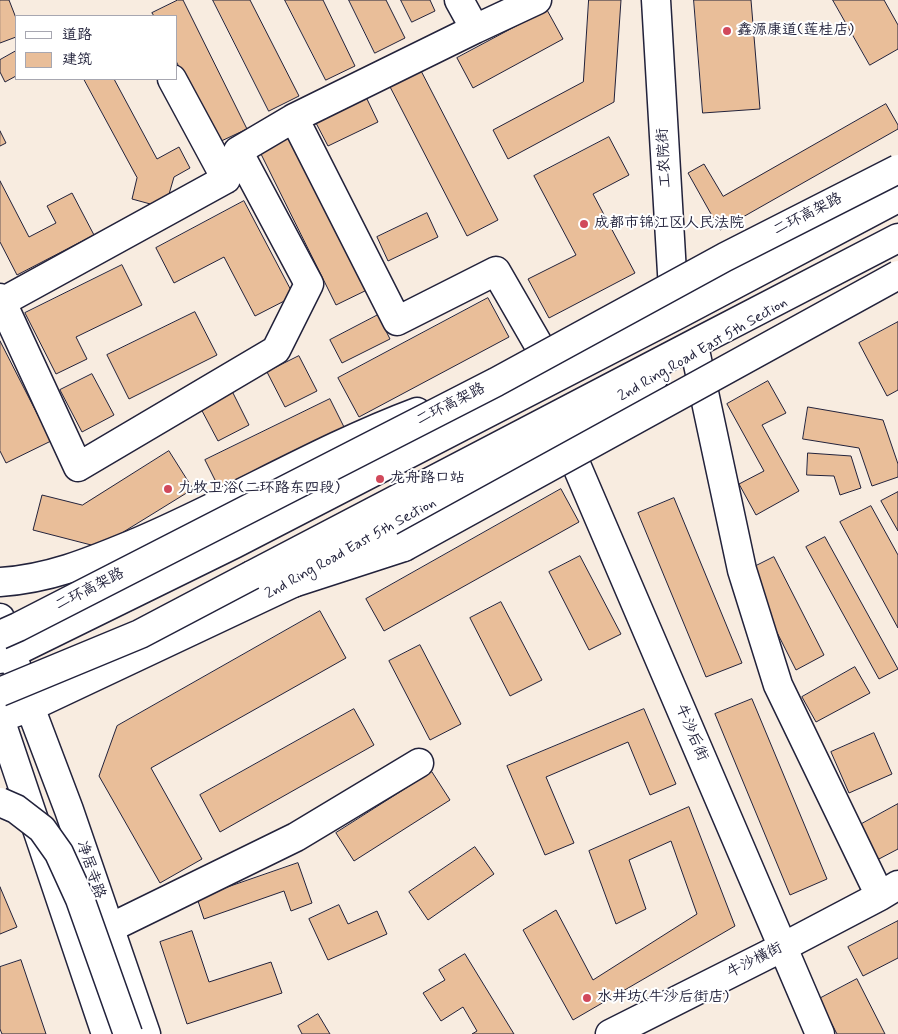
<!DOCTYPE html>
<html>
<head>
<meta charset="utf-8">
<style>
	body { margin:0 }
	#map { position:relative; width:898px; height:1034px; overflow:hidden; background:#f8ece0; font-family:Mynerve,"LXGW WenKai TC",sans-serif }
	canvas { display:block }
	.legend { position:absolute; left:15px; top:15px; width:162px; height:65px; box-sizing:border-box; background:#fff; border:1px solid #a7a7b1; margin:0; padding:6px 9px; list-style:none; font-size:15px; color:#22223b }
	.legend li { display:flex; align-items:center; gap:10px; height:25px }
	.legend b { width:25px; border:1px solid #a7a7b1 }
</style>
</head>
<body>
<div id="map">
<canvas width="898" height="1034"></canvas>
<ul class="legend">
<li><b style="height:6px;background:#fff"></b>道路</li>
<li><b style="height:14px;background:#e9be99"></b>建筑</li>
</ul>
</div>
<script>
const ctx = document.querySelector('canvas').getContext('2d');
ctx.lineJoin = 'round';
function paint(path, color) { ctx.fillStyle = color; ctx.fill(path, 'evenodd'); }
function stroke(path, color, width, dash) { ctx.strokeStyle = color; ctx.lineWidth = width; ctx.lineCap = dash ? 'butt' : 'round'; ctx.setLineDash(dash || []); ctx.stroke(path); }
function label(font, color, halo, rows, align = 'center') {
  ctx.font = font + ' Mynerve,"LXGW WenKai TC",sans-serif'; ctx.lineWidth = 4; ctx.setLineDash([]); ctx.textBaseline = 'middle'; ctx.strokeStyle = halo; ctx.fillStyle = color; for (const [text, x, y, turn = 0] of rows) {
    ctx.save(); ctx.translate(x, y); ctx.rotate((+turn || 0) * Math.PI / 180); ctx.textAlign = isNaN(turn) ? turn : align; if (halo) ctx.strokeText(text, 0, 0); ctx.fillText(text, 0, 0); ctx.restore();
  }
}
const building = new Path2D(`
	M0,0H9L16,18V37L0,43Z
	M178,0H183L247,129L217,143L176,61V16H154L152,13Z
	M213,0H250L299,96L269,111Z
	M285,0H323L355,66L326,80Z
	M349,0H386L405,38L375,53Z
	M401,0H430L435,11L412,22Z
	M589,0H621L614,102L508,159L493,130L583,82Z
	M694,0H751L760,109L703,113Z
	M833,0H884L898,25V49L870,65Z
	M547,10L563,39L473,88L457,58Z
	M16,51V76L5,82L0,72V60Z
	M418,65L498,220L467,236L387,81Z
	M84,79H114L157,159L179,147L190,168L174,177L165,208L132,199L137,178Z
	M367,99L378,122L328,146L316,123Z
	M886,104L898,125V129L720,230L688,173L704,164L723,196Z
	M0,131L6,143L0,146Z
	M295,135L371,288L336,305L260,152Z
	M609,137L629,175L593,194L635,273L549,318L528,279L576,255L534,176Z
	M0,181L29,237L56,223L47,206L72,193L94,235L17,275L0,242Z
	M244,201L294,296L255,316L224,257L174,283L156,248Z
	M427,213L438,237L388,261L377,237Z
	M122,265L142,305L76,337L87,359L56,374L25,313Z
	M488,298L509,337L359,417L338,378Z
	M195,312L217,355L129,399L107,355Z
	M378,315L390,339L342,363L330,340Z
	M898,322V390L887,396L859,343Z
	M0,341L51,441L6,463L0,451Z
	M299,356L317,391L285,407L267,372Z
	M92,374L114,415L82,432L60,390Z
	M768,381L786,413L762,425L799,491L756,515L739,484L764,471L727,404Z
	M232,391L249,425L218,441L200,407Z
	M330,399L346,431L221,492L205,460Z
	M808,407L883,420L898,464V477L872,486L859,448L803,439Z
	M169,451L193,489L99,547L33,530L42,495L82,505Z
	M808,453L851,456L861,488L840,495L834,476L807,475Z
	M561,489L579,522L384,631L366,599Z
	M898,492V531L881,501Z
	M674,498L742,663L706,677L638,513Z
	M871,506L898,555V628L840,522Z
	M825,537L898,669L879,679L806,547Z
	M580,556L621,634L589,650L549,572Z
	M774,557L824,655L796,670L746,571Z
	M501,602L542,680L510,696L470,618Z
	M320,611L346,658L151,768L202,859L160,883L99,776L117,726Z
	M420,645L461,724L430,740L389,661Z
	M855,667L870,693L816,722L802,697Z
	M752,699L827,879L790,895L715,714Z
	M354,709L374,745L220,832L200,795Z
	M644,709L676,784L650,795L628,742L546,777L574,843L545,855L507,766Z
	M874,733L892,774L849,793L831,752Z
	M432,772L450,800L354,861L336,833Z
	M898,804V849L877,860L858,826Z
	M689,807L735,926L573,1020L523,930L556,910L593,980L697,914L671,841L629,860L646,909L616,924L589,851Z
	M475,847L494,874L428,920L409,892Z
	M298,863L312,903L291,911L284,891L204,919L197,898Z
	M0,887L17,927L0,934Z
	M339,905L348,924L377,911L387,934L328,960L309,919Z
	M898,921V958L863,976L848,947Z
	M192,931L209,982L271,962L282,993L187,1024L160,942Z
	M465,954L514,1034H472L477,1031L463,1007L441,1021L423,993L445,980L439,970Z
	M21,960L46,1034H2L0,1029V967Z
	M857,979L885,1034H837L819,999Z
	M318,1014L330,1034H302L298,1026Z`);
paint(building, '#e9be99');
stroke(building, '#22223b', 1);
const minor = new Path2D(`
	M459,0L475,29L537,0
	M656,0L674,307
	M475,29L294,118L397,321L496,271L556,375
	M172,79L226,179L233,163
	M0,298L78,467L276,350L309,284L238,151L294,118
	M2,302L226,179
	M696,355L742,570L778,685L880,896
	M563,434L820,1034
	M110,928L296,837L419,763
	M610,1034L783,947L880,896L898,885`);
const major = new Path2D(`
	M0,618L30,707L69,810L146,1034
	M0,659L234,544L675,316L898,198
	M0,718L30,707L293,583L653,379
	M0,719L106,1034`);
const highway = new Path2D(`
	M252,575C468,463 682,349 898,238
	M0,582C50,579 92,561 138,542C232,502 321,448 417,412
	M293,583L404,547`);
stroke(minor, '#22223b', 31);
stroke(major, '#22223b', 31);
stroke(highway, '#22223b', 31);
stroke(minor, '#fff', 28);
stroke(major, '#fff', 28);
stroke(highway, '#fff', 28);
const highwayBridge = new Path2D(`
	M404,547L898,275
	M0,635L18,627L496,382L725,257L898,169
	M0,692L140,634L252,575
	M0,802L16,809L42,829L59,853L80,899L128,1034`);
stroke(highwayBridge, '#22223b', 31, []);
stroke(highwayBridge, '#fff', 28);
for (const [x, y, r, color] of [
	[727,31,5,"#d1495b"],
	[584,224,5,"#d1495b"],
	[380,479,5,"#d1495b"],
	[168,489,5,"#d1495b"],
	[587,998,5,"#d1495b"]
]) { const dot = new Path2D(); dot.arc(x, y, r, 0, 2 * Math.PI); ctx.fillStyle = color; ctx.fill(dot); stroke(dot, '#fff', 2); }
label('15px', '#22223b', '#fff', [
	["鑫源康道(莲桂店)",737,31],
	["成都市锦江区人民法院",594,224],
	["龙舟路口站",390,479],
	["九牧卫浴(二环路东四段)",178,489],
	["水井坊(牛沙后街店)",597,998]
], 'left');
label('15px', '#22223b', '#fff', [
	["工农院街",665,158,-93],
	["二环高架路",808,215,-27],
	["2nd Ring Road East 5th Section",703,350,-30],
	["二环高架路",451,405,-27],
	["2nd Ring Road East 5th Section",351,549,-29],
	["二环高架路",90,590,-27],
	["牛沙后街",691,733,67],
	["净居寺路",90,870,71],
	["牛沙横街",755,961,-27]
]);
</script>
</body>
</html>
